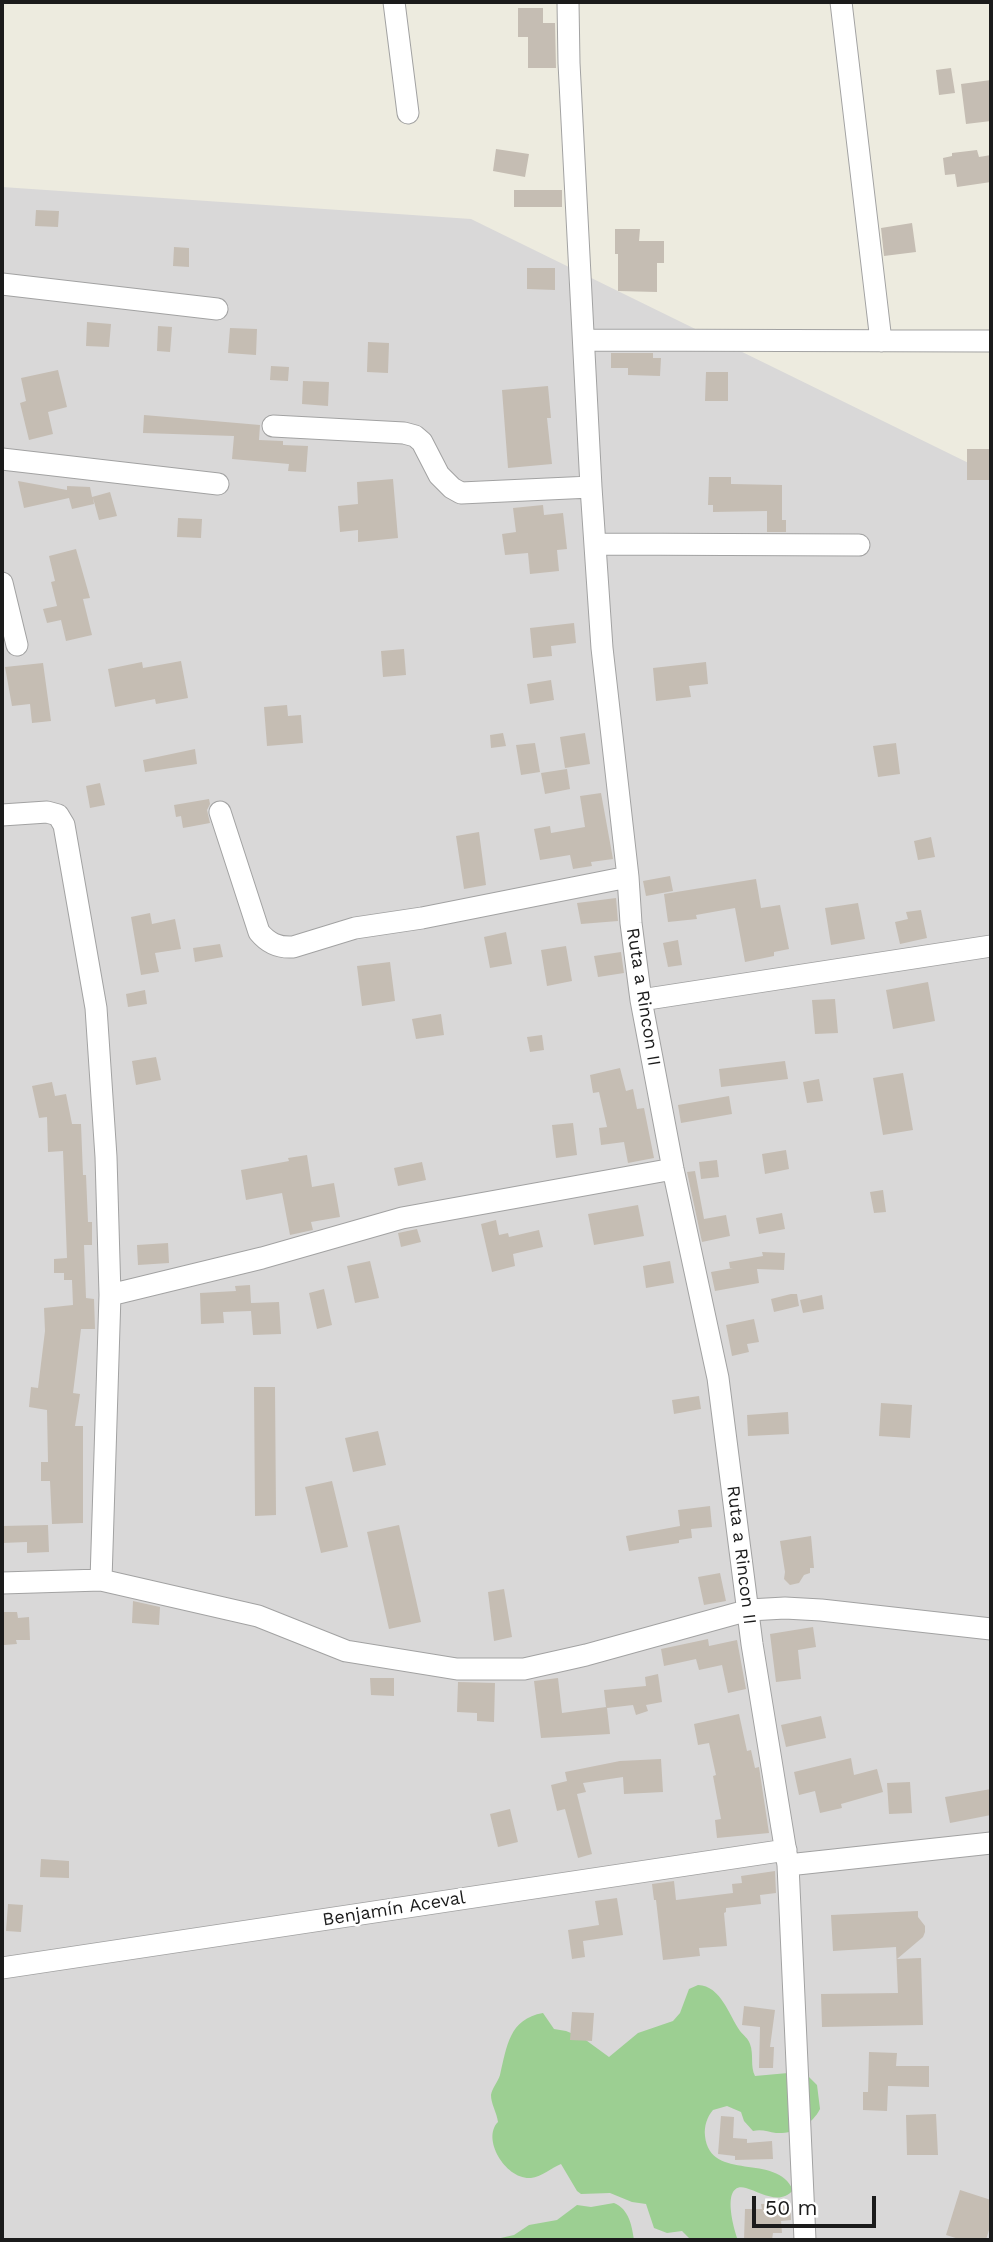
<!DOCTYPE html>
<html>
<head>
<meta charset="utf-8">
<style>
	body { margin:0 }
	#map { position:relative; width:993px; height:2242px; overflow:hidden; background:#edebdf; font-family:"Work Sans",sans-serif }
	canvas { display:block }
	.frame { position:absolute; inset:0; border:4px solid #1b1b1b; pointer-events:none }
	.scale { position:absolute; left:752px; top:2196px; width:124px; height:32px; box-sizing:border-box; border:4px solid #1b1b1b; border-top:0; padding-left:9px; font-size:21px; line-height:24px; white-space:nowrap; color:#1b1b1b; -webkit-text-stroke:5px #fff; paint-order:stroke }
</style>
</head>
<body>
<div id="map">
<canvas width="993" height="2242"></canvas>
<div class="frame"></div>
<div class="scale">50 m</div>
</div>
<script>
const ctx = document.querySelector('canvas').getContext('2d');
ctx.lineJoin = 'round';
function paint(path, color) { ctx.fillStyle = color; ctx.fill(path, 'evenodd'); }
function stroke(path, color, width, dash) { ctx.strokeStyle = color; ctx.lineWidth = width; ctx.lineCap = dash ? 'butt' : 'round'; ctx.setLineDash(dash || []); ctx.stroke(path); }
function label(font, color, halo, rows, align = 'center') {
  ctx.font = font + ' "Work Sans",sans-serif'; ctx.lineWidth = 5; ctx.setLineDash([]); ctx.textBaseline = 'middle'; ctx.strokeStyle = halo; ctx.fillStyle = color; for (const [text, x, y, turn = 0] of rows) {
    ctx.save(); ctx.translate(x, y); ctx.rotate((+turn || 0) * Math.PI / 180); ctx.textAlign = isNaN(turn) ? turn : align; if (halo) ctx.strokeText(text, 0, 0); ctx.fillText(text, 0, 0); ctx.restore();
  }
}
paint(new Path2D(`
	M2,187L471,219L991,474V2240H2Z`), '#d9d8d8');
paint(new Path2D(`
	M698,1985C721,1986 729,2015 740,2031C744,2036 748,2038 750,2044C754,2055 750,2066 755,2076L788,2073L807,2075L817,2085L820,2109C812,2125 794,2134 776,2133C768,2132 762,2129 753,2131L744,2121L741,2112L727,2106L713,2110C707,2117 704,2126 705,2136C710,2183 777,2152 793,2190C780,2206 760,2192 746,2188C720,2181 734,2230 738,2240H691L682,2231L667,2233L654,2228L646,2204L632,2202L610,2193L581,2194L577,2191L561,2164C551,2168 541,2177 531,2178C506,2180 481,2139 498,2122C497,2113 491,2104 491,2095C492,2088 498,2082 500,2075C507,2046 509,2019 543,2013L554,2029L566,2031L583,2038L609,2057L638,2033L673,2021L680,2013L689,1989Z
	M614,2203C629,2209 632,2226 634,2240H492L514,2235L529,2225L557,2220L577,2205L591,2207Z`), '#9ccf92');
paint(new Path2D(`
	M518,8H543V23H555L556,68H528V37H518Z
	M951,68L955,93L939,95L936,70Z
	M991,80V121L966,124L961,84Z
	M496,149L529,154L525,177L493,171Z
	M977,150L979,157L991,155V182L957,187L955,174L945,175L943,158L952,156V153Z
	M514,190H562V207H514Z
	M36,210L59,211L58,227L35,226Z
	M912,223L916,252L884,256L881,228Z
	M615,229H640L639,241H664V263H657V292L618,291V254H615Z
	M174,247L189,248V267L173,266Z
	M527,268H555V290L527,289Z
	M87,322L111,324L109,347L86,346Z
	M158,326L172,327L170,352L157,351Z
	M230,328L257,329L256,355L228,353Z
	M368,342L389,343L388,373L367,372Z
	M611,353H653V358H661L660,376L628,375V368H611Z
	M271,366L289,367L288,381L270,380Z
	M58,370L67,407L48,412L53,434L29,440L20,403L26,401L21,378Z
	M706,372H728V401H705Z
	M303,381L329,382L328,406L302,404Z
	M548,386L551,418H547L552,464L508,468L502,390Z
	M144,415L260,425L259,440L283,441V445L308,446L306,472L288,471L289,464L232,459L234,436L143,433Z
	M967,449H991V480H967Z
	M709,477H731V484L782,485V520H786V532H767V511L713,512V505H708Z
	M393,479L398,538L358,542V530L340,532L338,506L358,504L357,482Z
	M18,481L67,490V486L90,487L92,497L110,492L117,516L99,520L93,498L94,504L72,509L69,498L24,508Z
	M543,505L544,515L563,513L567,549L557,550L559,571L530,574L528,553L505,555L502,534L516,532L513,508Z
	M178,518L202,519L201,538L177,537Z
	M76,549L90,598L83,599L92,635L66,641L61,620L47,623L43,609L57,606L51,582L55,581L49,556Z
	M574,623L576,643L551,646L552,656L533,658L530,628Z
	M404,649L406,675L383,677L381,651Z
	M181,661L188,698L156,704L155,699L115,707L108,669L142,662L143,668Z
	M706,662L708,684L689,686L691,697L656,701L653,668Z
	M43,663L51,721L32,723L30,704L12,706L5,667Z
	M551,680L554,700L530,704L527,684Z
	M287,705L288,716L301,715L303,743L267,746L264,707Z
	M503,733L506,746L491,748L490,735Z
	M585,733L590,764L565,768L560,737Z
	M535,743L540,772L521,775L516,745Z
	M896,743L900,774L878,777L873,746Z
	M195,749L197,764L145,772L143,760Z
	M567,769L570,789L545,794L541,773Z
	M100,783L105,805L90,808L86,786Z
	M601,793L613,859L591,862L592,866L573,869L570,855L540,860L534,829L550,826L551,833L585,827L580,796Z
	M209,799L210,804L207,810L210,823L183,828L181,816L176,817L174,805Z
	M479,832L486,885L464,889L456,836Z
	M931,837L935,857L918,860L914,841Z
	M670,876L673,891L646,896L643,881Z
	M756,879L761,908L780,905L789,949L774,952V956L745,962L735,908L696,915L697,919L668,922L664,894Z
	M616,898L618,921L581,924L577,903Z
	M858,903L865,939L831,945L825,908Z
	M921,910L927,938L900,944L895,922L908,919L906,912Z
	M150,913L152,924L175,919L181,949L155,953L159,972L141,975L131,917Z
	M506,932L512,964L490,968L484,937Z
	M678,940L682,965L668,967L663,943Z
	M220,944L223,957L195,962L193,948Z
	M566,946L572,981L547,986L541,950Z
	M621,952L624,973L598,977L594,956Z
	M390,962L395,1001L362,1006L357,966Z
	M928,982L935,1021L893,1029L886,990Z
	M145,990L147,1004L128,1007L126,994Z
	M835,999L838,1033L815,1034L812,1000Z
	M441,1014L444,1035L416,1039L412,1019Z
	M542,1035L544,1050L530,1052L527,1037Z
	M156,1057L161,1080L136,1085L132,1061Z
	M785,1061L788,1079L721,1087L719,1069Z
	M620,1068L626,1091L633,1089L637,1109L644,1108L654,1158L628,1163L624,1142L601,1145L599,1128L607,1127L599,1092L593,1093L590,1075Z
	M903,1073L913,1130L883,1135L873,1078Z
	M819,1079L823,1101L807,1103L803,1082Z
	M52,1082L55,1096L66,1094L72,1124H81L83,1175H86L88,1222H92V1245H84L86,1298L94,1299L95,1329H81L73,1393L80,1394L75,1426H83V1523L52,1524L50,1481H41V1462H48L47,1410L29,1407L31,1387L38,1388L45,1331L44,1308L73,1305L72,1280H64V1273H54V1259L67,1258L63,1151L48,1152L47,1117L39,1118L32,1086Z
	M729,1096L732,1114L681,1123L678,1105Z
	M573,1123L577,1155L556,1158L552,1125Z
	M786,1150L789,1169L765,1174L762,1154Z
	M307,1155L312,1187L334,1183L340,1217L311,1222L313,1230L290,1235L282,1193L246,1200L241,1170L289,1161L288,1158Z
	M717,1160L719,1177L701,1179L699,1162Z
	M422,1162L426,1180L398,1186L394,1168Z
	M695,1171L704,1219L726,1215L730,1236L702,1242L687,1172Z
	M883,1190L886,1212L874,1213L870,1192Z
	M638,1205L644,1236L594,1245L588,1214Z
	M782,1213L785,1229L759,1234L756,1218Z
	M496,1220L499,1235L508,1233L509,1237L539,1230L543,1247L513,1254L515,1266L492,1272L481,1224Z
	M417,1229L421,1242L401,1247L398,1233Z
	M168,1243L169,1263L138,1265L137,1245Z
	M762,1252L785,1253L784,1270L757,1269L759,1283L715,1291L711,1272L733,1268H730L729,1262L763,1256Z
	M370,1261L379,1298L355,1303L347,1266Z
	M670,1261L674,1283L646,1288L643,1266Z
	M250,1285L251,1303L279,1302L281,1334L253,1335L251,1311L223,1312L224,1323L201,1324L200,1293L236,1291L235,1286Z
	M324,1289L332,1325L317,1329L309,1293Z
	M791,1294H797L799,1306L774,1312L771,1299Z
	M822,1295L824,1309L803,1313L800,1300Z
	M754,1319L759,1342L747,1344L749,1352L732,1356L726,1325Z
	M254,1387H275L276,1515L255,1516Z
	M699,1396L701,1409L674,1414L672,1400Z
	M881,1403L912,1405L910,1438L879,1436Z
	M788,1412L789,1434L748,1436L747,1415Z
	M378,1431L386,1465L353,1472L345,1438Z
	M332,1481L348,1547L321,1553L305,1487Z
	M710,1506L712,1527L691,1529L692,1538L679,1540V1543L629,1551L626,1536L680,1526L678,1510Z
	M48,1525L49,1552L27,1553V1542L2,1543V1526Z
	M399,1525L421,1622L389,1629L367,1532Z
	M811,1536L814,1568H810V1573L804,1575L799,1583L790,1585L784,1579L785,1572L780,1541Z
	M720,1573L726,1601L704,1605L698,1577Z
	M504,1589L512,1637L494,1641L488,1592Z
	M133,1601L160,1607L159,1625L132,1623Z
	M3,1612H17L18,1618L29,1617L30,1640H16L17,1644L4,1645Z
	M813,1627L816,1647L798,1650L801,1679L776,1682L770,1634Z
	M708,1639L709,1646L737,1640L746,1689L728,1693L722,1665L699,1670L696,1659L664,1666L661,1649Z
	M658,1674L662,1702L646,1705L648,1711L636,1715L633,1705L607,1708L610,1734L541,1738L534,1681L558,1678L562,1713L606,1707L604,1690L646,1686L645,1677Z
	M370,1678H394V1696L371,1695Z
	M458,1682L495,1683L494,1722L477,1721V1713L457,1712Z
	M739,1714L747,1751L751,1750L755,1768L759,1767L769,1833L717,1838L715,1820L721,1819L713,1776L716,1775L709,1743L698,1745L694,1724Z
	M821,1716L826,1738L786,1747L781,1725Z
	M851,1758L854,1775L877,1769L883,1792L841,1804L842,1808L820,1813L815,1791L799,1795L794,1772Z
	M661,1759L663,1792L624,1794L623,1777L583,1783L586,1792L577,1794L592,1854L578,1858L565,1809L557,1811L551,1785L567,1781L565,1772L620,1761Z
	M910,1782L912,1813L889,1814L887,1783Z
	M991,1789V1815L950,1823L945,1797Z
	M510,1809L518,1842L498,1847L490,1814Z
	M41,1859L69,1861V1878L40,1877Z
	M775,1871L776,1893L760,1895L761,1904L726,1908V1912L724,1913L727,1946L699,1948L700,1956L663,1960L656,1900H654L652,1884L674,1881L676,1900L733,1893L732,1884L742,1883L741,1876Z
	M617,1898L623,1935L583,1941L585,1957L572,1959L568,1930L599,1925L595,1901Z
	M8,1904L23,1905L21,1932L6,1931Z
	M918,1911V1917L925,1926V1932L923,1937L897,1959L921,1958L923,2025L822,2027L821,1994L898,1993L896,1947L833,1951L831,1915Z
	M744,2006L775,2010L770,2047H774L773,2068H759L760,2027L742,2025Z
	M572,2012L594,2013L592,2041L570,2040Z
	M869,2052L897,2053L896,2066H929V2087L888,2086L887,2111L863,2110V2092H868Z
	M936,2114L938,2155H907L906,2115Z
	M721,2116L734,2117L733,2138L747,2139V2143L772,2141L773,2159L735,2160V2156L718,2154Z
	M960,2190L991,2200V2223L986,2240H962L946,2235Z
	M790,2203L791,2220L781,2221L782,2233H773L772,2240H744L745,2209H762L761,2204Z`), '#c5bdb3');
const minor = new Path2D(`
	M394,2L408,113
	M568,2L569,63L591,487L602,648L628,877L631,923L641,1000L673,1169L718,1378L752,1644L788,1865L805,2240
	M841,2L881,341
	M2,284L217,309
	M584,340L991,341
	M273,426L404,433L415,436L422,442L439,475L452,488L461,493L591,487
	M2,459L218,484
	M595,544L859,545
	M2,583L17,645
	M220,812L259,932C268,943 278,948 293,947L355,928L422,918L628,877
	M2,815L47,812L58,815L64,825L96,1008L106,1157L110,1295L101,1580L258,1616L346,1651L457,1669H524L586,1655L749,1610L785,1608L821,1610L991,1629
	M641,1000L991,946
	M110,1295L262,1258L402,1218L673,1169
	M2,1583L101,1580
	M788,1865L991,1843
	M2,1968L786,1850`);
stroke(minor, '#a2a2a2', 23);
stroke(minor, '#fff', 21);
label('18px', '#1b1b1b', '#fff', [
	["Ruta a Rincon II",643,997,81],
	["Ruta a Rincon II",741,1555,83],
	["Benjamín Aceval",394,1909,-9]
]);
</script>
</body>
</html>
